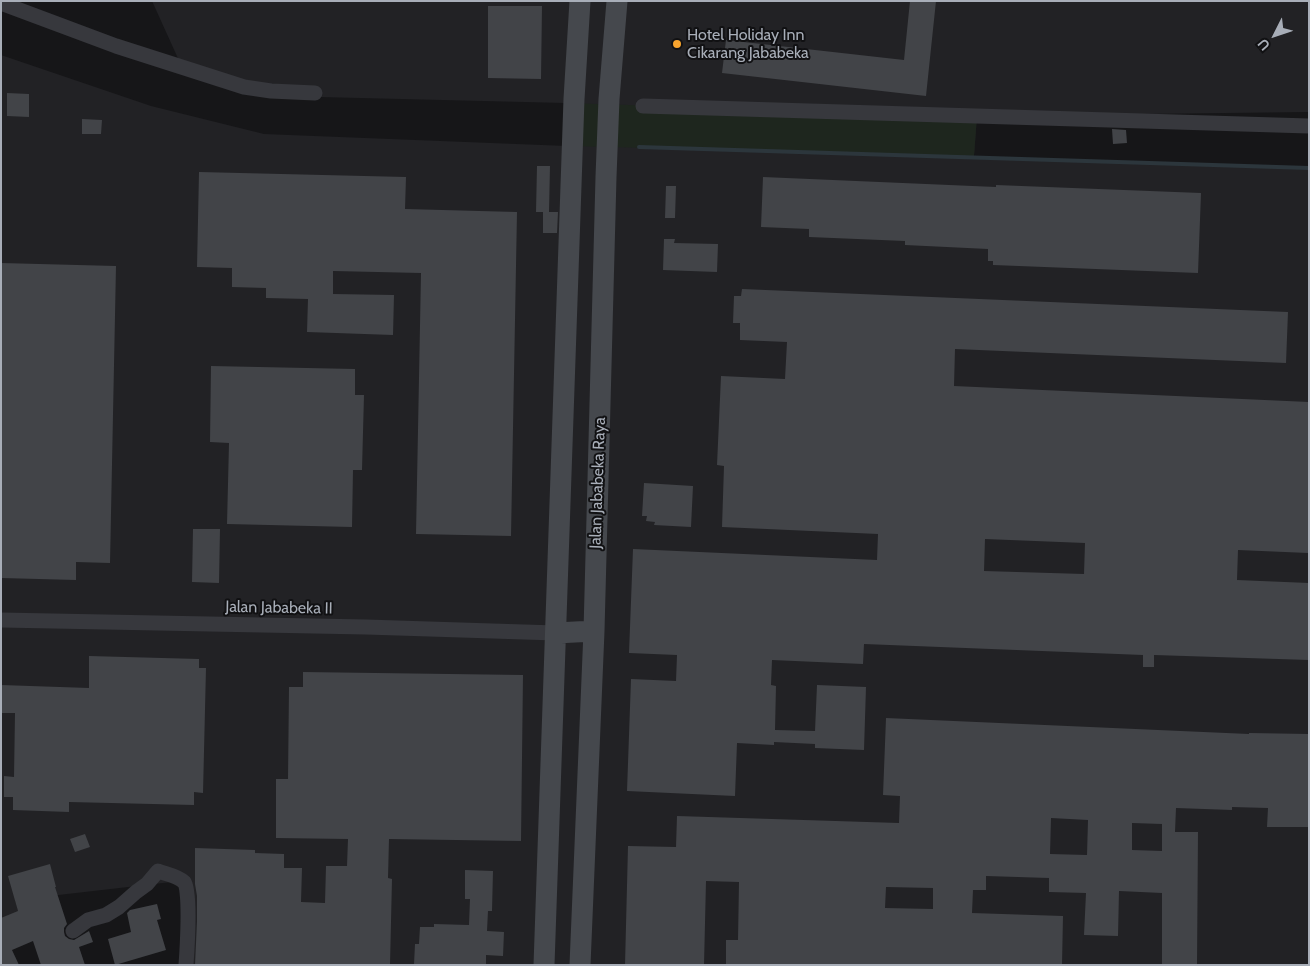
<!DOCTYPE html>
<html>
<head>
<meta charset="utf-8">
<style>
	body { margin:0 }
	#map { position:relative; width:1310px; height:966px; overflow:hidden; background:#161618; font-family:Cabin,sans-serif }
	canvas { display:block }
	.frame { position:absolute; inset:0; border:2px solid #a8aeb8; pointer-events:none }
	.north { position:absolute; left:1250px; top:10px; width:50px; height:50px; -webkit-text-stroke:4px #111113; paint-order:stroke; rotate:229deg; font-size:14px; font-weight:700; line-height:20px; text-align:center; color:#a8aeb8 }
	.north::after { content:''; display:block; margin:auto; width:18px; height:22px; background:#a8aeb8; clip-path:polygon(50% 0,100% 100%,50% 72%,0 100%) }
</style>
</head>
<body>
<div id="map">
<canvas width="1310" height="966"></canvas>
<div class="frame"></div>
<div class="north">U</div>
</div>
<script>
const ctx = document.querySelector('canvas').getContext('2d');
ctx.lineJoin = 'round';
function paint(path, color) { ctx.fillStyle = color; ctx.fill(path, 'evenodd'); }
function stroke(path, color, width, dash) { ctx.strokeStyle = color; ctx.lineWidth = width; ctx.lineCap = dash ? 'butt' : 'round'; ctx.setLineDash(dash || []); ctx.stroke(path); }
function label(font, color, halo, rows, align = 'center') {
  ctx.font = font + ' Cabin,sans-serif'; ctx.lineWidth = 4; ctx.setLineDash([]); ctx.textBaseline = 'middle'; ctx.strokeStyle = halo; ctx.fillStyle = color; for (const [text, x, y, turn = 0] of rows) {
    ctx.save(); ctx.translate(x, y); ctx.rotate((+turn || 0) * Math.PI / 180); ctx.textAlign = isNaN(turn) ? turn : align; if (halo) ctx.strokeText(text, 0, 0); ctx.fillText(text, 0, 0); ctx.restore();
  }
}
paint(new Path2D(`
	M152,1H1309V112L977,116L974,156L1309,168V965H188L189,880L15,900L27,940L1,948V55L151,106L264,134L567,146L565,103L278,96L181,65Z`), '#222225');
paint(new Path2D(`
	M565,103L977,116L974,156L568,146Z`), '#1e261e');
stroke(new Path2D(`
	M639,147L1309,168`), '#2c363c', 4);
paint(new Path2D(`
	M910,1H936L926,96L722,73L726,40L904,60Z
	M488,6H542L541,79L488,78Z
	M7,93L29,94V117L7,116Z
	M82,119L102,120L101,134H82Z
	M1112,129L1126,130L1127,143L1113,144Z
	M537,166H550L549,212H558L557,233H543V212H536Z
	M199,172L406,177L405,209L517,212L511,536L416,534L421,273L333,271V294L394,295L393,335L307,332L308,299L266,298V288L232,287V268L197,267Z
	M763,177L996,187V185L1201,193L1198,273L993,265V261H988V249L905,245V241L809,237V229L761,227Z
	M666,186H676L675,218H665Z
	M664,239H675L674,243L718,244L717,272L663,270Z
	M1,263L116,266L110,563L76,562V580L1,578Z
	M742,289L1288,312L1286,363L955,349L954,386L1309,402L1308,553L1238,550L1237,580L1309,583V660L1154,655V667H1143V655L864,644L863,664L772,660L771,685L776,686L775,730L815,731L817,685L866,687L864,750L815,748V744L774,742V745L737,743L735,796L627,791L631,679L676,681L677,655L629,653L633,549L877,560L878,534L722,527L724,466L717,465L721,376L785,379L787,342L740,340V323H733L734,296H741ZM985,539L1085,543L1084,574L984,571Z
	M211,366L355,369V395H364L362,470H353L352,527L227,524L229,443L210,442Z
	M644,483L693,486L691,527L654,525L655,522L646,521L647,516H642Z
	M193,529H220L219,583L192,582Z
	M89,656L199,659V668H206L203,793L194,792V805L69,802V812L13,810V797H4V776L14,777L15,713H1V685L89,688Z
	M303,672L523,675L521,841L389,839L388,878L392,879L390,965H195L197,921V896L195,884V848L255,850V853L284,854V868H302L301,902L325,903L326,866H347L348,839L276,838V779H288L289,687H303Z
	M886,718L1249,734V733L1309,734V827H1267L1268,808L1232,807V810L1176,808L1175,832H1198L1197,965H1162V893L1119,891L1118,936L1084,935L1086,893L1049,892V878L986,876V890H973L972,913L1063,916L1062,965H726V940H738L739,882L706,881L704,965H625L628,846L676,847L677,816L899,823L900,796L883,795ZM1051,818L1088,820L1087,855L1050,854ZM1132,823L1162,824V851L1132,850ZM886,887L933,888V909L885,908Z
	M85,834L90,847L75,852L70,839Z
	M50,864L56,887H55L67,924L64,928V932L65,936L69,939L74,940L89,931L93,942L79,947L85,965H41L33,941L12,950L19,965H1V918L18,911L8,876Z
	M465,870L493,871L492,911H488L487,931L504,932L503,956L486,955V965L414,964L415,944H419L420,927H434V924L469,925L470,899H465Z
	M157,904L161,919L157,920L166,950L115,965L108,939L131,932L127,913L130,910Z`), '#424448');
stroke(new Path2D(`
	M1,3L116,46L244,87L271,91L315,93
	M643,106L1309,126
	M1,620L366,627L556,633
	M73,931L88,920L106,915L119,907L136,892L147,884L158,871C166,874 178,876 184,882C191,890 187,951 186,965`), '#37383d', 15);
stroke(new Path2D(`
	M556,633L594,631
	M544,965L574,99L580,1
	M580,965L594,631L606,177L609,99L617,1`), '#45484d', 21);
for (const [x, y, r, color] of [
	[677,44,5,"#f8a42e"]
]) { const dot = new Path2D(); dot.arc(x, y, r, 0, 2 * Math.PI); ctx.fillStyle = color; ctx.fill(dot); stroke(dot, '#111113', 2); }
label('16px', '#a8aeb8', '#111113', [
	["Hotel Holiday Inn",687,35],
	["Cikarang Jababeka",687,53]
], 'left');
label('16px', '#a8aeb8', '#111113', [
	["Jalan Jababeka Raya",598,483,-88],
	["Jalan Jababeka II",279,608,1]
]);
</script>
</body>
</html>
